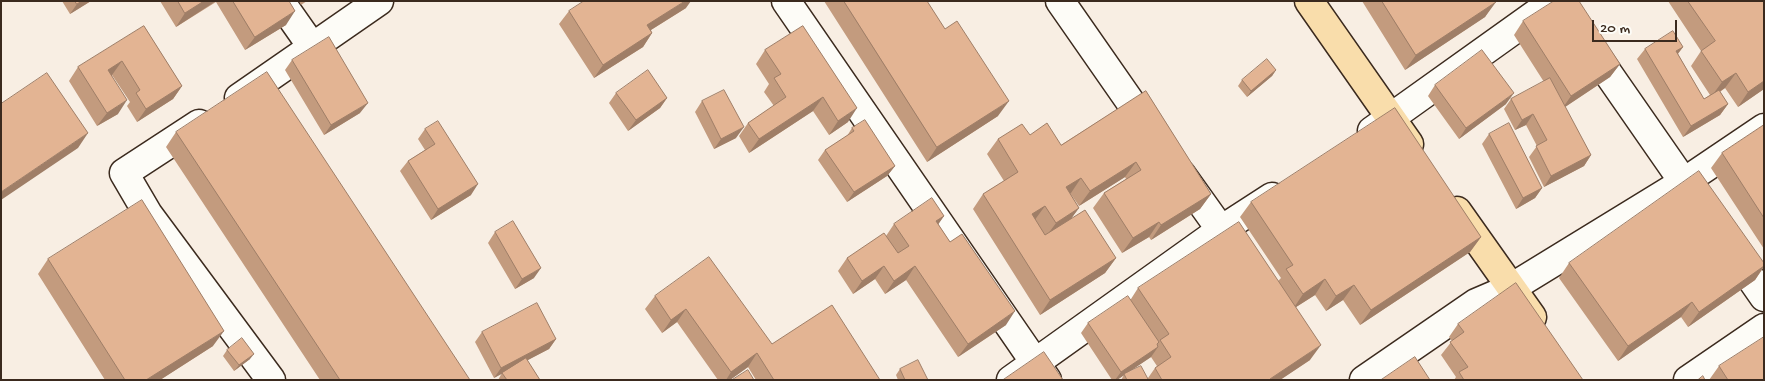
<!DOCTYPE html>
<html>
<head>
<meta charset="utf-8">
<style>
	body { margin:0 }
	#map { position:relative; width:1765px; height:381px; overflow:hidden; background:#f8eee3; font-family:"Gochi Hand",sans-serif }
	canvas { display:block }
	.frame { position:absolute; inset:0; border:2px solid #3b2a1e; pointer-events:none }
	.scale { position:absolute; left:1592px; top:20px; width:85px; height:22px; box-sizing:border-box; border:2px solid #3b2a1e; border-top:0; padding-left:6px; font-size:15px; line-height:18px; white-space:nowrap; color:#3b2a1e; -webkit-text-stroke:4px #fdfcf7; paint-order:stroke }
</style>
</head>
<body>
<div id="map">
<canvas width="1765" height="381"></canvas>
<div class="frame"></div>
<div class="scale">20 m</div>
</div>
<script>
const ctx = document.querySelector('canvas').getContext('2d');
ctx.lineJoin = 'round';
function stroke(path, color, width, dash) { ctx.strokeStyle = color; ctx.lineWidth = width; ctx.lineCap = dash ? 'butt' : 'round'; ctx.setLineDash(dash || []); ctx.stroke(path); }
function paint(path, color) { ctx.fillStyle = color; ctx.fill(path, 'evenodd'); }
const minor = new Path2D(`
	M280,1L313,48
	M786,1L1047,380
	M1060,1L1152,133
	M1589,46L1694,197
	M239,98L379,1
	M199,124L124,173L148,214L271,380
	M1372,131L1554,1
	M1181,174L1221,230
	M1732,251L1764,297
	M1011,380L1221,230L1272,197
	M1364,380L1476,303L1511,288L1684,182L1764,128
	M1688,380L1764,328`);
const major = new Path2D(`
	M1309,1L1409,144
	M1457,211L1532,317`);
stroke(minor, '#3b2a1e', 31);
stroke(major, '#3b2a1e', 31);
stroke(minor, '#fdfcf7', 28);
stroke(major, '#f9ddab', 28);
paint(new Path2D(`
	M62,1H91L70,14Z
	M160,1H289L286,25L245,50L216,2L176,27Z
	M299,1H307L301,5Z
	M824,1H927L998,116L927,162Z
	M1362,1H1495L1485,17L1405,70Z
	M1668,1H1764V89L1738,107L1725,88L1720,92L1728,104L1720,115L1683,137L1637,59L1645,49L1683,47L1678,54L1704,99L1710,95L1691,66L1701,51Z
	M686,8L651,30L652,33L643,47L594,78L559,24L569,11Z
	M1523,21L1620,64L1610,77L1565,107L1591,155L1584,166L1544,187L1529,157L1537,146L1526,125L1515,130L1504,109L1511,99L1544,82L1514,35Z
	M144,26L182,86L173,99L137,122L127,106L130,102L112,75L118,114L97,126L69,81L78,67Z
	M803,26L848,122L829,135L813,111L749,153L739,136L748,123L774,106L764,92L769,84L756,64L765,50Z
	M292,60L360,113L324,135L285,70Z
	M1276,70L1272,76L1247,97L1238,86L1242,80Z
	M1435,85L1506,104L1459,139L1428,96Z
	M1146,91L1211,194L1200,209L1151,240L1149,237L1122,253L1093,208L1104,193L1126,179L1125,177L1079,206L1070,193L1079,208L1071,218L1116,258L1105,273L1040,315L973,209L983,194L1004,181L987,154L998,139L1030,135L1061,145Z
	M616,93L667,98L660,108L628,131L609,103Z
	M702,101L736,138L714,149L695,112Z
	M1764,125V249L1711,168L1722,153Z
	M852,128L895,166L887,176L847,202L818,160L825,150L847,136Z
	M425,129L471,195L431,220L400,171L408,161L425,150L418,139Z
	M176,132L470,380H320L166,147Z
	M1489,134L1542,188L1535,198L1516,209L1482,144Z
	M1251,202L1481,237L1470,252L1360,325L1343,300L1326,311L1315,295L1296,307L1310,360L1280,380H1121L1124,375L1117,380H1112L1081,333L1088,323L1131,299L1138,288L1278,281L1281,278L1240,217ZM1151,357L1157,366L1155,368L1148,378L1127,373Z
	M944,216L938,224L1006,325L958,357L906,280L885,294L875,279L853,294L838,271L847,258L886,236L894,224Z
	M495,232L534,278L515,289L488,243Z
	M48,259L213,346L160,380H105L38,274Z
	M1569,263H1764V267L1755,280L1688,327L1681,317L1618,361L1559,278Z
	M655,296L772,344L880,380H756L748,367L730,380H718L677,322L662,333L645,309Z
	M1458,324L1583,380H1454L1456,377L1441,355L1452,341L1449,337Z
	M482,332L556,339L549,349L527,360L540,380H498L502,373L494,378L475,342Z
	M227,350L250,359L234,371L223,356Z
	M1719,366L1764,380H1709Z
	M900,369L928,380H898L896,375Z`), '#c39b7e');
paint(new Path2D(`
	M82,1H91L70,14L77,4Z
	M204,1H216L176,27L185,13Z
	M685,1H691L686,8L638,38L647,25Z
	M1496,2L1485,17L1405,70L1416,55Z
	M295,11L286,25L245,50L255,37Z
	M652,33L643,47L594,78L603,65Z
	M1683,47L1675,57L1676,51Z
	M122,61L112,75L99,83L108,70Z
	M1620,64L1610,77L1562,109L1571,96Z
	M1276,70L1272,76L1247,97L1251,91Z
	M1736,73L1725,88L1711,97L1722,82Z
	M1764,81V89L1738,107L1748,92Z
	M182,86L173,99L137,122L146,109Z
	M1514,93L1506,104L1459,139L1466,128Z
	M823,97L813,111L749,153L759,139Z
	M667,98L660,108L628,131L636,120Z
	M127,100L118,114L97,126L107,113Z
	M1009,101L998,116L927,162L937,147Z
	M368,103L360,113L324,135L331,125Z
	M1728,104L1720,115L1683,137L1691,126Z
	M857,108L848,122L829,135L838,121Z
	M1533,114L1526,125L1515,130L1522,120Z
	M744,127L736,138L714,149L721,139Z
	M88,133L78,148L1,200V192Z
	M1591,155L1584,166L1544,187L1551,176Z
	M1136,162L1125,177L1079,206L1090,191Z
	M895,166L887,176L847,202L854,192Z
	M1081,178L1071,193L1056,202L1066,187Z
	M478,184L471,195L431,220L438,209Z
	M1542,188L1535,198L1516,209L1523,198Z
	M1211,194L1200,209L1151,240L1161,225Z
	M1045,206L1034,221L1032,214Z
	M1079,208L1068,223L1045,238L1056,223Z
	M944,216L935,229L936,221Z
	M1159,222L1149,237L1122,253L1133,238Z
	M1481,237L1470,252L1360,325L1371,310Z
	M1116,258L1105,273L1040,315L1050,300Z
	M884,266L875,279L853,294L862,281Z
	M915,266L906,280L885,294L894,281Z
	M1764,266L1755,280L1688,327L1699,312Z
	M541,268L534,278L515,289L522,279Z
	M1325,279L1315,295L1293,309L1303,294Z
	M1354,285L1343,300L1326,311L1336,296Z
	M1692,302L1681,317L1618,361L1628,346Z
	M686,309L677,322L662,333L671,320Z
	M1015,311L1006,325L958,357L968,344Z
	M224,331L213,346L160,380H146Z
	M556,339L549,349L494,378L501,368Z
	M1321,345L1310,360L1280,380H1269Z
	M1158,347L1151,357L1117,380H1115L1121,372Z
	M757,353L748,367L730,380H726L731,372Z
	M254,354L250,359L234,371L239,365Z`), '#9f7e67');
const building = new Path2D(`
	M75,1H82L77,4Z
	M178,1H204L185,13Z
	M233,1H289L295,11L255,37Z
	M584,1H685L647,25L652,33L603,65L569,11Z
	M844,1H927L945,29L957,21L1009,101L937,147Z
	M1382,1H1495L1496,2L1416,55Z
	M1554,1H1579L1620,64L1571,96L1523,21Z
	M1688,1H1764V81L1748,92L1736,73L1722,82L1701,51L1715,41Z
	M144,26L182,86L146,109L136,93L140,90L122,61L108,70L127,100L107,113L78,67Z
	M803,26L857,108L838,121L823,97L759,139L748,123L786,97L774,78L781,74L765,50Z
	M1673,31L1683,47L1676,51L1704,99L1719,90L1728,104L1691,126L1645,49Z
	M329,37L368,103L331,125L292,60Z
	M1482,50L1514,93L1466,128L1435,85Z
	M1267,59L1276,70L1251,91L1242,80Z
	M648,70L667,98L636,120L616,93Z
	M267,72L470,380H340L176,132Z
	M47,73L88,133L1,192V104Z
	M1550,78L1591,155L1551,176L1536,146L1547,140L1533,114L1522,120L1511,99Z
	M724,90L744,127L721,139L702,101Z
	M1146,91L1211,194L1161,225L1159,222L1133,238L1104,193L1141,170L1136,162L1090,191L1081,178L1066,187L1079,208L1056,223L1045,206L1032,214L1045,235L1085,210L1116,258L1050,300L983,194L1018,172L998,139L1022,124L1030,135L1047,123L1061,145Z
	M1395,108L1481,237L1371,310L1354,285L1336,296L1325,279L1303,294L1286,269L1293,265L1251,202Z
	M865,120L895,166L854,192L825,150L854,131L852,128Z
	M438,121L478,184L438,209L408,161L435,144L425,129Z
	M1509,123L1542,188L1523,198L1489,134Z
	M1764,125V218L1722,153Z
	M1699,171L1764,263V266L1699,312L1692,302L1628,346L1569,263Z
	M932,198L944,216L936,221L950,242L962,234L1015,311L968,344L915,266L894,281L884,266L862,281L847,258L884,233L898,253L909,246L894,224Z
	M142,200L224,331L146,380H125L48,259Z
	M513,221L541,268L522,279L495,232Z
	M1239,222L1321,345L1270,379L1271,380H1162L1155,368L1171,357L1160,340L1169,334L1138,288Z
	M709,257L772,344L832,305L880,380H774L757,353L731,372L686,309L671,320L655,296Z
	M1516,283L1583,380H1464L1459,372L1468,367L1450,342L1464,332L1458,324Z
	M1128,296L1159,342L1157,344L1158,347L1121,372L1088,323Z
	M537,303L556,339L501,368L482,332Z
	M1764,337V380H1728L1719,366Z
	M242,338L254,354L239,365L227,350Z
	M1044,352L1063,380H1003Z
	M1415,357L1430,380H1381Z
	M526,358L540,380H507L502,373Z
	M918,360L928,380H905L900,369Z
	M1141,366L1148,379L1146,380H1127L1124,374Z
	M748,370L754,380H732Z
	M1703,376L1705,380H1698Z`);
paint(building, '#e3b493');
stroke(building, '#9f7e67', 1);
</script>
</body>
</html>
